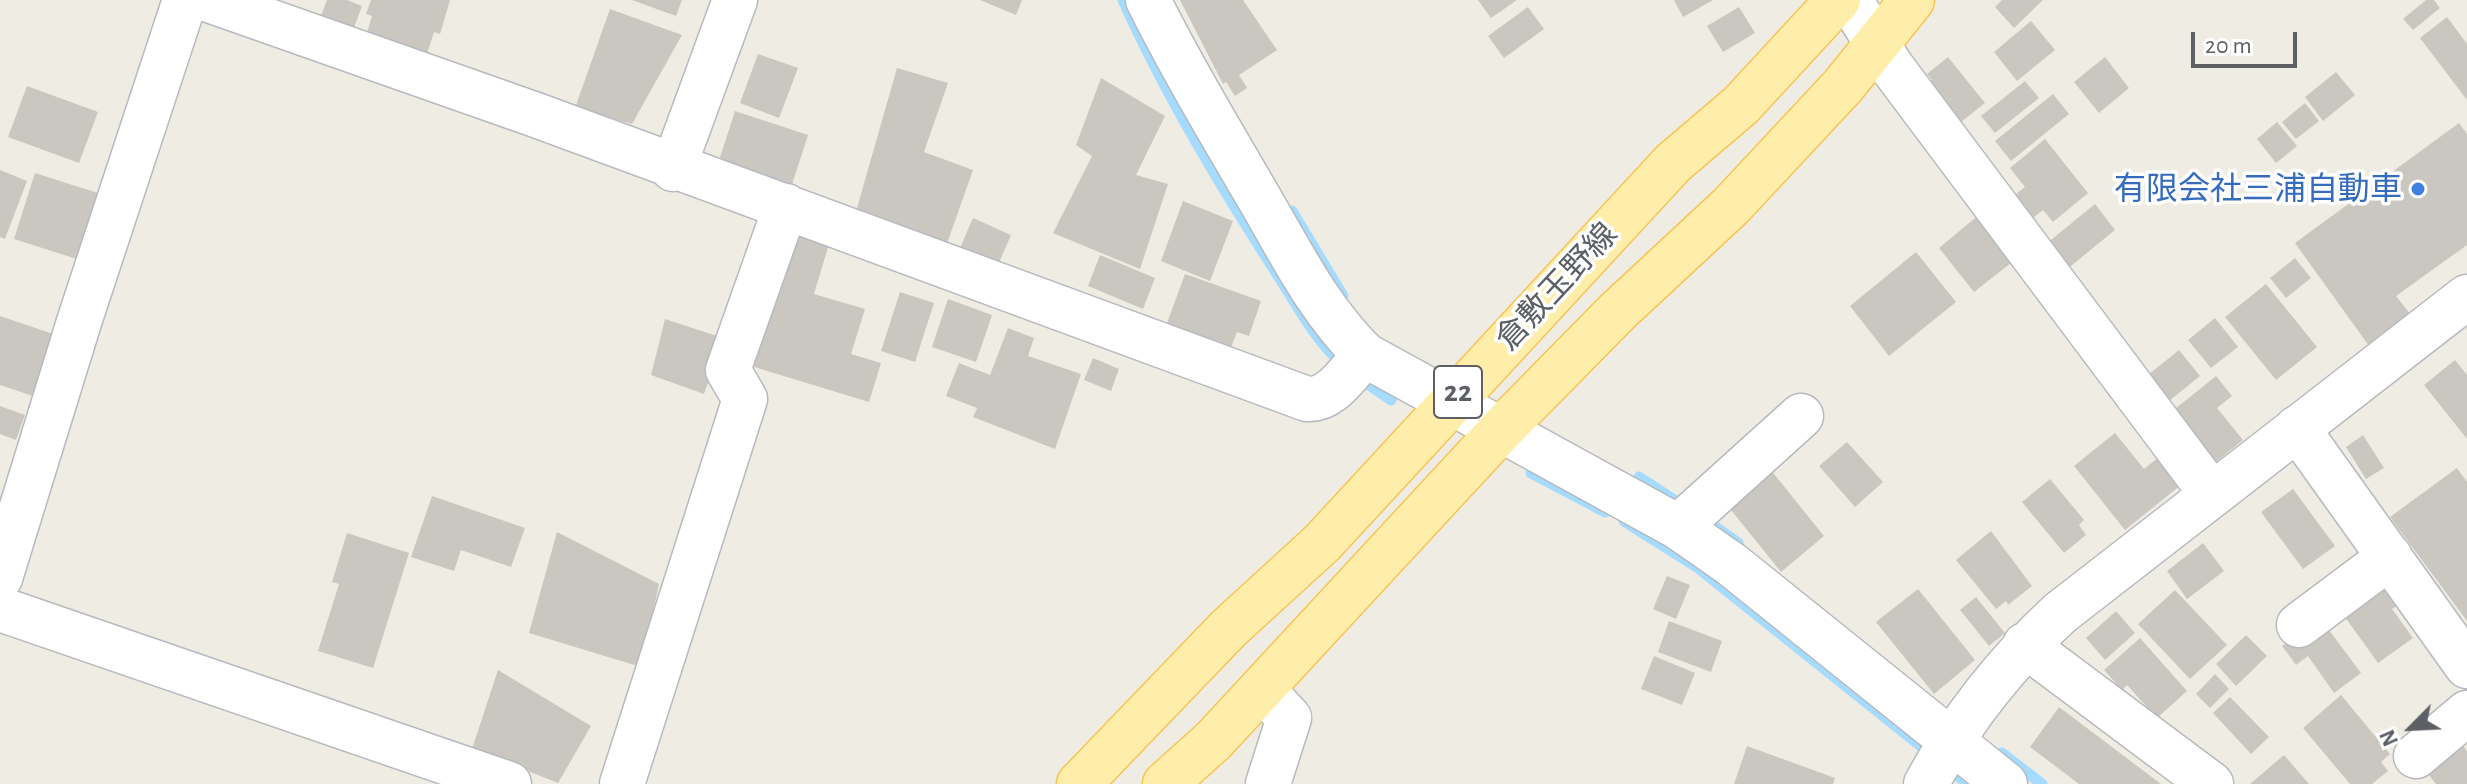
<!DOCTYPE html>
<html>
<head>
<meta charset="utf-8">
<style>
	body { margin:0 }
	#map { position:relative; width:2467px; height:784px; overflow:hidden; background:#efece4; font-family:"Alegreya Sans",sans-serif }
	canvas { display:block }
	.north { position:absolute; left:2371px; top:688px; width:80px; height:80px; -webkit-text-stroke:6px #fff; paint-order:stroke; rotate:246deg; font-size:22px; font-weight:700; line-height:32px; text-align:center; color:#5c6065 }
	.north::after { content:''; display:block; margin:auto; width:28px; height:36px; background:#5c6065; clip-path:polygon(50% 0,100% 100%,50% 72%,0 100%) }
	.scale { position:absolute; left:2191px; top:32px; width:106px; height:36px; box-sizing:border-box; border:4px solid #5c6065; border-top:0; padding-left:10px; font-size:24px; line-height:28px; white-space:nowrap; color:#5c6065; -webkit-text-stroke:6px #fff; paint-order:stroke }
</style>
</head>
<body>
<div id="map">
<canvas width="2467" height="784"></canvas>
<div class="north">N</div>
<div class="scale">20 m</div>
</div>
<script>
const ctx = document.querySelector('canvas').getContext('2d');
ctx.lineJoin = 'round';
function stroke(path, color, width, dash) { ctx.strokeStyle = color; ctx.lineWidth = width; ctx.lineCap = dash ? 'butt' : 'round'; ctx.setLineDash(dash || []); ctx.stroke(path); }
function paint(path, color) { ctx.fillStyle = color; ctx.fill(path, 'evenodd'); }
function label(font, color, halo, rows, align = 'center') {
  ctx.font = font + ' "Alegreya Sans","Noto Sans JP",sans-serif'; ctx.lineWidth = 7; ctx.setLineDash([]); ctx.textBaseline = 'middle'; ctx.strokeStyle = halo; ctx.fillStyle = color; for (const [text, x, y, turn = 0] of rows) {
    ctx.save(); ctx.translate(x, y); ctx.rotate((+turn || 0) * Math.PI / 180); ctx.textAlign = isNaN(turn) ? turn : align; if (halo) ctx.strokeText(text, 0, 0); ctx.fillText(text, 0, 0); ctx.restore();
  }
}
stroke(new Path2D(`
	M1123,0C1165,94 1220,185 1275,271C1296,303 1314,339 1343,365
	M1292,211L1343,296
	M1356,376L1391,400
	M1531,473L1605,512
	M1639,477L1685,507
	M1703,518L1738,543
	M1624,521L1697,567L1932,755
	M2002,753L2042,784
	M1945,766L1968,784`), '#a4dbff', 11);
paint(new Path2D(`
	M327,0H347L362,6L349,41L316,29Z
	M371,0H450L440,34L434,32L426,57L363,46L372,16L366,14Z
	M632,0H682L676,16Z
	M980,0H1022L1016,15Z
	M1180,0H1243L1277,50L1239,75L1247,88L1235,96L1226,82L1223,84Z
	M1478,0H1517L1491,18Z
	M1674,0H1713L1683,17Z
	M2002,0H2043L2014,28L1995,7Z
	M2426,0H2434L2440,8L2413,30L2403,19Z
	M1528,7L1544,29L1504,58L1488,36Z
	M1739,7L1755,33L1723,52L1707,26Z
	M610,9L682,35L632,124L575,108Z
	M2447,17L2467,44V100L2420,38Z
	M2031,21L2055,50L2017,81L1994,52Z
	M758,54L798,68L779,118L740,103Z
	M1948,57L1985,103L1956,126L1924,86L1932,80L1927,74Z
	M2105,57L2129,88L2099,113L2074,82Z
	M897,68L948,83L924,152L973,170L944,252L853,222Z
	M2336,72L2355,95L2323,121L2305,97Z
	M1101,78L1165,116L1136,175L1168,184L1140,269L1053,233L1092,156L1076,145Z
	M2025,81L2039,98L1995,133L1981,116Z
	M27,86L98,112L79,163L8,137Z
	M2053,94L2069,114L2011,161L1995,141Z
	M2305,103L2319,121L2296,139L2282,122Z
	M735,111L808,135L788,197L715,173Z
	M2277,122L2297,146L2276,163L2257,139Z
	M2459,123L2467,134V245L2396,296L2411,315L2369,346L2295,243Z
	M2045,139L2088,193L2053,222L2043,210L2029,221L2011,198L2025,187L2010,168Z
	M0,170L27,181L5,239L0,237Z
	M35,173L104,195L83,261L14,239Z
	M1183,201L1233,221L1210,281L1161,261Z
	M2095,204L2115,230L2066,270L2046,244Z
	M1980,214L2016,259L1974,292L1939,248Z
	M973,218L1011,235L995,272L957,255Z
	M794,222L832,234L814,294L865,309L851,354L881,363L869,402L751,366Z
	M1916,252L1956,302L1889,356L1850,306Z
	M1100,255L1155,278L1143,309L1088,286Z
	M2295,258L2311,278L2286,298L2270,278Z
	M1185,274L1261,301L1249,336L1237,332L1227,358L1163,334Z
	M2266,284L2317,347L2276,380L2225,317Z
	M900,292L934,303L915,362L881,351Z
	M948,299L992,315L976,362L932,347Z
	M0,316L62,337L42,399L0,385Z
	M2215,318L2238,347L2211,368L2188,340Z
	M665,319L723,338L704,394L651,375Z
	M1008,328L1034,338L1028,356L1081,374L1055,449L973,417L977,408L946,396L959,363L990,375Z
	M2179,350L2200,376L2164,405L2143,379Z
	M1093,358L1119,369L1111,391L1084,380Z
	M2455,360L2467,375V439L2424,385Z
	M2216,376L2232,396L2217,408L2243,440L2212,465L2170,413Z
	M0,406L25,415L16,440L0,434Z
	M2115,433L2144,469L2164,453L2186,481L2125,530L2074,466Z
	M2363,435L2384,468L2366,479L2346,447Z
	M1847,442L1883,482L1855,507L1819,466Z
	M2457,468L2467,482V621L2390,517Z
	M1770,469L1824,536L1781,572L1727,505Z
	M2050,479L2084,520L2079,525L2086,535L2064,553L2022,502Z
	M2293,489L2335,546L2303,569L2261,512Z
	M432,496L525,528L511,567L461,550L454,571L411,557Z
	M1991,531L2032,586L2008,605L2006,601L1996,609L1956,560Z
	M557,532L659,584L641,667L529,633Z
	M347,533L409,553L373,668L318,651L339,584L332,582Z
	M2203,543L2224,571L2187,599L2167,571Z
	M1667,576L1690,585L1676,619L1653,609Z
	M2386,582L2401,603L2392,609L2413,638L2378,663L2342,613Z
	M1918,589L1975,660L1934,694L1876,622Z
	M2175,590L2227,645L2190,679L2138,624Z
	M1976,597L2005,633L1989,646L1960,610Z
	M2116,611L2135,633L2105,660L2086,638Z
	M2320,618L2361,673L2334,693L2308,656L2296,665L2282,646Z
	M1669,621L1722,641L1711,672L1658,652Z
	M2246,635L2267,656L2236,686L2216,664Z
	M2140,638L2187,691L2157,718L2127,685L2122,690L2104,670Z
	M1654,656L1695,673L1682,705L1641,689Z
	M498,670L591,726L558,783L472,749Z
	M2215,674L2229,689L2210,708L2196,694Z
	M2341,695L2390,754L2381,762L2388,771L2372,784H2350L2303,728Z
	M2230,697L2269,737L2251,754L2213,713Z
	M2059,707L2161,784H2079L2030,747Z
	M2460,742L2467,751V784H2436L2425,770Z
	M1747,746L1835,778L1833,784H1734Z
	M2284,755L2309,784H2250Z`), '#cac7c1');
const minor = new Path2D(`
	M209,0L536,115L1307,399C1332,401 1349,371 1365,355
	M1148,0C1182,68 1221,133 1259,198C1291,253 1319,310 1365,355L1678,527L1731,564L2005,784
	M1850,0L1891,66L2211,493
	M673,169L735,0
	M2297,428L2467,666
	M1678,527L1801,416
	M0,578L79,322L185,0
	M0,609L509,784
	M2299,625L2390,557
	M2025,645L2211,784
	M1262,689L1289,718L1268,784
	M2416,756L2467,713
	M622,784L745,399L728,370L786,206
	M1926,784C1961,720 2007,662 2060,613L2467,297`);
const major = new Path2D(`
	M1079,784L1229,628L1322,543L1673,163L1741,105L1838,0
	M1165,784L1213,741L1500,431L1617,312L1731,206L1843,86L1912,0`);
stroke(minor, '#b6babf', 47);
stroke(major, '#f9c453', 47);
stroke(minor, '#fff', 44);
stroke(major, '#ffeea9', 44);
for (const [x, y, r, color] of [
	[2418,189,8,"#3f7fe0"]
]) { const dot = new Path2D(); dot.arc(x, y, r, 0, 2 * Math.PI); ctx.fillStyle = color; ctx.fill(dot); stroke(dot, '#fff', 3); }
for (const [x, y, w] of [
	[1458,392,48]
]) { const box = new Path2D(); box.roundRect(x - w / 2, y - 26, w, 52, 6); ctx.fillStyle = '#fff'; ctx.fill(box); stroke(box, '#5c6065', 2); }
label('bold 30px', '#5c6065', null, [
	["22",1458,392]
]);
label('32px', '#366cbe', '#fff', [
	["有限会社三浦自動車",2402,189]
], 'right');
label('32px', '#5c6065', '#fff', [
	["倉敷玉野線",1557,287,-47]
]);
</script>
</body>
</html>
